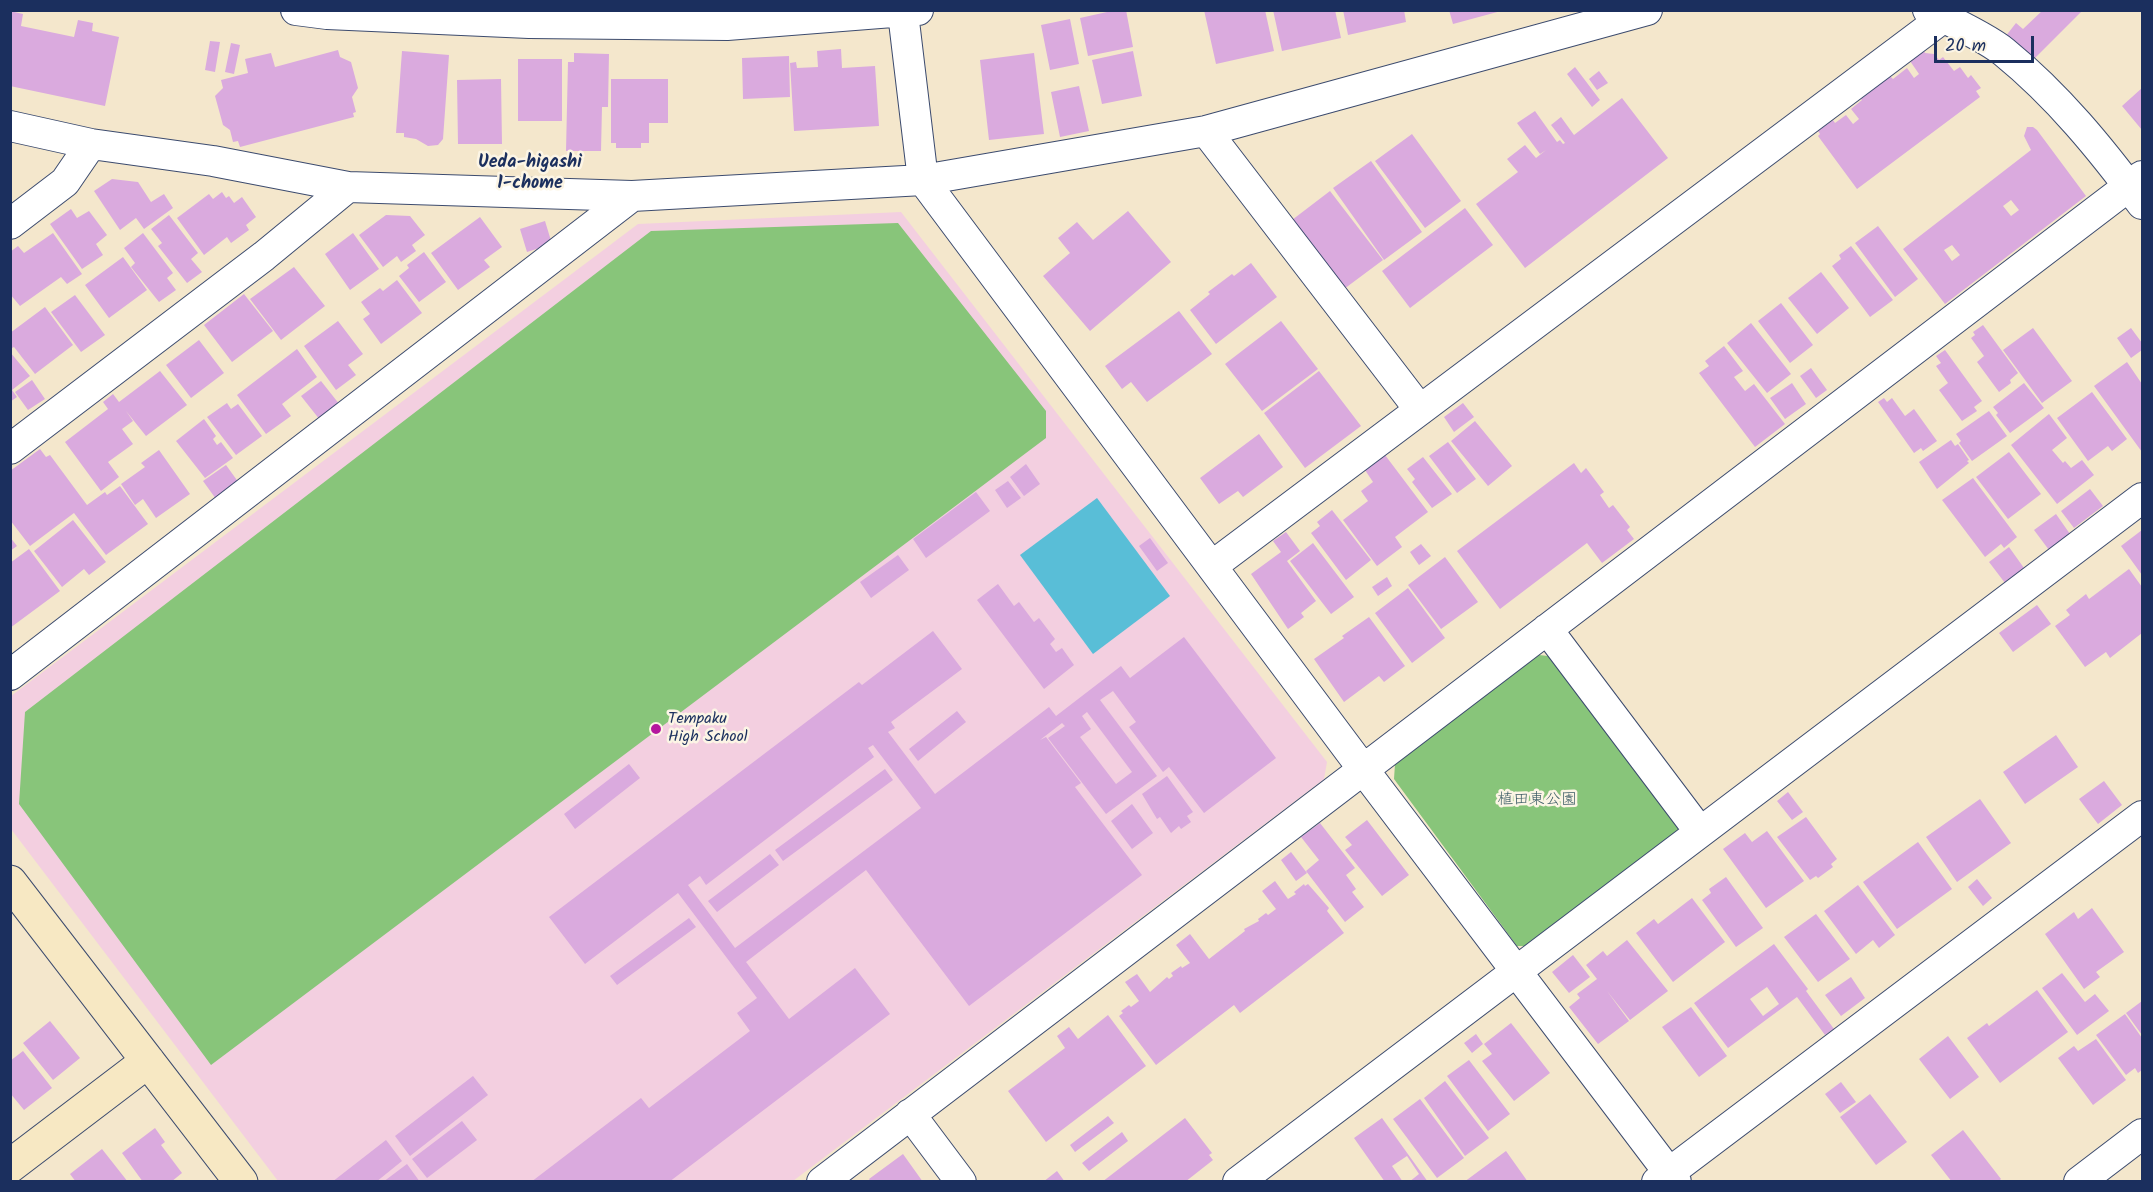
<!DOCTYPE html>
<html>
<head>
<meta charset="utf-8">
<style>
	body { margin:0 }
	#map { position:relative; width:2153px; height:1192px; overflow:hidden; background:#f4e7cc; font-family:Kalam,sans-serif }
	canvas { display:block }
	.frame { position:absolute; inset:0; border:12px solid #1b2f5e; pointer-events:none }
	.scale { position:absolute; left:1934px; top:36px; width:100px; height:27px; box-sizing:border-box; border:3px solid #1b2f5e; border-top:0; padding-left:8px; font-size:18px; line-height:21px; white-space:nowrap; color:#1b2f5e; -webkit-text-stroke:4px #fcf5e5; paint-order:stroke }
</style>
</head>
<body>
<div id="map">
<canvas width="2153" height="1192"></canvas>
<div class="frame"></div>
<div class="scale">20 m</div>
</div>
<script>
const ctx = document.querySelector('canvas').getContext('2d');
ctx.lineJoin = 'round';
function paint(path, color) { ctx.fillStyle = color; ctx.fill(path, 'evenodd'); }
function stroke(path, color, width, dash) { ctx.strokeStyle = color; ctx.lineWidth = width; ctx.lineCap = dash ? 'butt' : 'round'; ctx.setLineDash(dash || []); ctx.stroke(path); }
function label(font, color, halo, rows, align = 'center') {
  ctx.font = font + ' Kalam,"Klee One",sans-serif'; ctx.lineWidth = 5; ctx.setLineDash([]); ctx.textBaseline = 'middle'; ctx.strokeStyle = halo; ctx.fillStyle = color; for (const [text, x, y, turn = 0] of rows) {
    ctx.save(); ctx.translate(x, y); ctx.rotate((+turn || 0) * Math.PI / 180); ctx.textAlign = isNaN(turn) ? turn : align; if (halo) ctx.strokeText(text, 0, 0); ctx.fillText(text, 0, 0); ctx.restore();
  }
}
paint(new Path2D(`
	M901,212L1327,762L1324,779L793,1181H278L11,829V696L638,224Z`), '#f3cfe0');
paint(new Path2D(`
	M898,223L1046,411V438L211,1065L19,804L25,712L651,231Z
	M1539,655L1557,657L1679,821L1677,839L1532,946H1517L1394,779L1395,764Z`), '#88c57a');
paint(new Path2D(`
	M1097,498L1170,596L1093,654L1020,555Z`), '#59bed7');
paint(new Path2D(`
	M1116,10H1126L1133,47L1088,56L1080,18Z
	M1204,10H1265L1274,51L1216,64Z
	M1273,10H1335L1341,38L1282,51Z
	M1343,10H1404L1406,22L1348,35Z
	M1449,10H1501V11L1453,24Z
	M2043,10H2083L2034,59L2005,37L2016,23L2023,29Z
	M10,11L23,14L21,26L74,37L78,20L93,23L92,31L119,37L105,106L10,86Z
	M1070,19L1079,64L1050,70L1041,25Z
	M210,41L220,42L215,72L205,70Z
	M231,43L240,45L234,74L225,72Z
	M841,49L842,68L875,66L879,126L794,131L790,63L796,62L797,68L818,67L817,51Z
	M338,50L340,57L351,62L358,88L352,97L356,112L353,113L354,117L240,147L238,141L233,142L230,130L223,125L215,96L223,88L221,80L248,73L245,59L271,53L275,67Z
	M402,51L449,55L443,139L438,145L428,146L416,139L404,137V133H396Z
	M1133,51L1142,96L1102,104L1092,60Z
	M1924,51L1925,53L1934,54L1939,60L1943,57L1954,71L1960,67L1968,78L1971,75L1981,88L1976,91L1980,97L1857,189L1818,136L1820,134L1818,131L1833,120L1835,123L1846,115L1853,124L1859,119L1851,109L1862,100L1861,99L1890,76L1893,79L1907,68L1914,78L1919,74L1910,61Z
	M574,53L609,54L608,107H602L601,151H566L568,62H574Z
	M1034,53L1044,134L989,140L980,60Z
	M789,56L790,97L743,99L742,58Z
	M518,59H562V121H518Z
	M1575,67L1600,100L1592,107L1567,74Z
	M1599,71L1608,83L1597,90L1589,79Z
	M501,79L502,144H458L457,80Z
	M611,79H668V123H649V143H641V148H616V143H611Z
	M1079,86L1089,131L1060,137L1051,92Z
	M2142,88V130L2122,106Z
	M1622,98L1668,158L1525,268L1476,204L1518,172L1507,159L1525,145L1536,158L1546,150L1540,154L1517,123L1535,111L1557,142L1560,140L1563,144L1565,143L1551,125L1561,117L1574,135Z
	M2027,127H2033L2037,130L2086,196L1945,304L1903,249L2031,150L2024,136ZM2011,200L2019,210L2011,216L2003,206ZM1952,245L1960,255L1952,261L1944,250Z
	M1412,134L1461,201L1425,228L1375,161Z
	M1371,161L1422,232L1384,260L1333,188Z
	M112,179L138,182L151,202L164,194L173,208L144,229L136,218L120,230L94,191Z
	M1330,191L1383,260L1344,289L1292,220Z
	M222,192L226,198L229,196L234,203L242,197L256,217L246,225L249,230L231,243L227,237L204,255L177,218L209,194L213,199Z
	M1465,208L1493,245L1410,308L1382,271Z
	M71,209L77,218L89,211L107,235L96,244L103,255L82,269L50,224Z
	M1128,211L1171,262L1090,331L1043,276L1070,253L1058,238L1077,222L1093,240Z
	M169,215L198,253L191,259L202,272L187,283L158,246L162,243L151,229Z
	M386,215L410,216L425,235L412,245L416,251L401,262L397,256L383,267L359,235Z
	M480,217L502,247L484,260L490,267L458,290L431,253Z
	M545,221L552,244L527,252L520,229Z
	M1878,226L1918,279L1895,297L1855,243Z
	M53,233L82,274L67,284L61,277L20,306L10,294V252L18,246L24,253Z
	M143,233L173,273L167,278L176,290L159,302L131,267L135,263L124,248Z
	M353,233L379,269L350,290L325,254Z
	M1851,246L1893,300L1870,317L1832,266L1841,259L1839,255Z
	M424,252L446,282L419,302L399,276L409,268L407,265Z
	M123,257L147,290L109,318L85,285Z
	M1251,263L1277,297L1216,344L1190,310L1210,294L1208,292L1232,274L1234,276Z
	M294,267L325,306L281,340L250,299Z
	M1821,272L1849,308L1817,334L1788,298Z
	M397,280L422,313L381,344L363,319L370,314L361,302L380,288L383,291Z
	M244,294L273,331L232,362L204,325Z
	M75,295L105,335L81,352L51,312Z
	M1781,303L1813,345L1790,363L1758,321Z
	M45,307L73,345L35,374L14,347L10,349V333Z
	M1179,311L1212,354L1147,402L1131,382L1122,389L1105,366Z
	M338,321L363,354L348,365L356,375L336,390L304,346Z
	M1281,321L1318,369L1262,411L1225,364Z
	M1751,323L1791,374L1767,393L1727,343Z
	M1983,325L2018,373L2010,380L2011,383L1999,392L1977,362L1984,356L1971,338L1975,335L1973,332Z
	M2033,328L2072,381L2042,403L2003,350Z
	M2131,328L2142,343V350L2131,358L2117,338Z
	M199,340L224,373L191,398L166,365Z
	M1724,346L1743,371L1734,377L1745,391L1754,384L1785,424L1755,447L1699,373L1709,366L1705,361Z
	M297,349L317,377L282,404L291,416L266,434L237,395Z
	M1945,350L1982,401L1974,407L1977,411L1962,421L1939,390L1948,383L1936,366L1941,363L1936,356Z
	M10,352L30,376L12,390L17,397L10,402Z
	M2127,362L2142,384V452L2094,386Z
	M1811,368L1827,390L1816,398L1800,376Z
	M160,371L187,405L146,436L126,411L133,421L122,429L133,444L108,462L119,477L101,491L65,442L108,409L103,402L113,394L119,402Z
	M1319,371L1361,426L1305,468L1264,413Z
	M32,380L45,399L28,410L15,392Z
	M321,381L340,405L320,420L301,396Z
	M1792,383L1806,404L1785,419L1770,398Z
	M2024,383L2044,408L2010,433L1996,415L1998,413L1993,407Z
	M2092,392L2127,439L2112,451L2108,446L2088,461L2057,418Z
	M1884,398L1887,402L1892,398L1905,416L1914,409L1937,441L1923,451L1921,448L1914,453L1878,402Z
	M227,403L231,409L238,404L262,436L236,455L207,417Z
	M1463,403L1474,417L1454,432L1444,417Z
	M1989,411L2007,436L1972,461L1959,443L1961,441L1956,434Z
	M2049,414L2067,438L2052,450L2063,463L2065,461L2071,468L2082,460L2094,475L2057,504L2011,445Z
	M204,419L216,436L213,439L217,445L221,442L233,458L205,478L176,441Z
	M1475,421L1512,466L1488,486L1451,441Z
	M1259,434L1283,467L1243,497L1238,491L1219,504L1200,478Z
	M1951,440L1955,446L1958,444L1969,460L1967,461L1969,463L1937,489L1919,462Z
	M1448,442L1476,479L1457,493L1429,456Z
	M40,449L46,457L50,455L87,505L105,492L107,495L120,486L148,524L106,555L74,513L30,546L10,520V471Z
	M159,450L190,494L156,518L143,499L135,505L121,484L145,467L141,463Z
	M2009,452L2041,494L2008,519L1976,477Z
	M1385,455L1428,512L1395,537L1402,547L1377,566L1343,520L1368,501L1361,491L1373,482L1365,470Z
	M1423,457L1452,494L1432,508L1412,482L1415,479L1407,469Z
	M1574,463L1581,473L1586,468L1604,492L1600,495L1609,508L1613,505L1630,527L1627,530L1634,539L1602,563L1587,543L1500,609L1457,551Z
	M1026,464L1040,484L1024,496L1010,477Z
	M226,465L239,483L216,499L203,481Z
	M1973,478L2017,537L2004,548L2001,544L1985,557L1942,500Z
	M1008,481L1021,498L1007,508L995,490Z
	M2090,489L2103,506L2074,528L2061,511Z
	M976,492L990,511L926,558L913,539Z
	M1332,510L1371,560L1346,580L1311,533L1320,526L1317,522Z
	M2056,514L2070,534L2049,550L2034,530Z
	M73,520L106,562L89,575L84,569L62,587L34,551Z
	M2142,530V575L2121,546Z
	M1286,532L1300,551L1287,561L1316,601L1301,613L1304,617L1288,629L1251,574L1281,552L1273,541Z
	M10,537L17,546L10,551Z
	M1150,538L1168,563L1157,571L1139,546Z
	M1313,543L1354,597L1331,614L1290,561Z
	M1421,544L1431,556L1419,565L1410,552Z
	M2009,547L2024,568L2005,583L1989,562Z
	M29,549L60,591L10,628V563Z
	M898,555L909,570L871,598L860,582Z
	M1445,557L1478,602L1441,629L1408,585Z
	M2129,569L2142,587V633L2110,658L2106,652L2085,667L2055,626L2070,615L2066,610L2086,594L2089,599Z
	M1387,577L1392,586L1378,596L1372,587Z
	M998,584L1014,606L1019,602L1034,622L1039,618L1055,639L1050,644L1056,652L1062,648L1074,665L1044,689L977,600Z
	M1408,588L1445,638L1412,663L1375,613Z
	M2037,605L2051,624L2013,652L1999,633Z
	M1369,617L1405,666L1384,682L1379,676L1344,702L1314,659L1344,638L1342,636Z
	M933,631L962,669L891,722L895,728L888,732L935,794L1049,707L1056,716L1121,666L1130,678L1184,637L1276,758L1204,813L1169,767L1163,772L1129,727L1136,722L1113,691L1100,700L1157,776L1106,814L1048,738L1065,726L1062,723L1040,740L1046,737L1081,783L1075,787L1142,875L969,1006L866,870L746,962L789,1019L855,968L890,1014L669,1182H531L641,1098L649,1108L750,1031L737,1013L757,998L678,893L585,964L549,917L859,682L862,685ZM1087,712L1132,772L1116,784L1080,737L1091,729L1082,716ZM873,745L921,808L735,948L688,885L700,876L706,885L874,757L868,748Z
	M957,711L966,722L918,761L909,749Z
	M2056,735L2078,767L2025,804L2003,772Z
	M629,764L640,778L575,829L564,814Z
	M885,769L893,780L783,861L775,850Z
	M1167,776L1193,812L1187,816L1191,822L1181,829L1179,826L1171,833L1160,817L1157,819L1142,794Z
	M2104,781L2122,805L2098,824L2079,799Z
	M1788,792L1803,812L1792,820L1777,801Z
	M1980,799L2011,843L1957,882L1926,837Z
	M1132,804L1153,833L1132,849L1111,821Z
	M1806,817L1837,859L1831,864L1833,867L1818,878L1816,876L1810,880L1777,837Z
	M1367,820L1409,875L1382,896L1345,850L1352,845L1345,837Z
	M1320,823L1355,868L1346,875L1356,889L1352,892L1364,907L1345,922L1306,871L1319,860L1301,837Z
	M1767,831L1804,881L1766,908L1723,849L1745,833L1752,842Z
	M1918,842L1952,889L1897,929L1863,882Z
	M1291,852L1307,873L1296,881L1281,860Z
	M770,854L779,865L717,912L708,901Z
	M1726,877L1763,928L1736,947L1702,900L1711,893L1709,889Z
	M1977,879L1992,898L1983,906L1968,887Z
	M1275,881L1288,899L1296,894L1294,892L1304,884L1305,886L1308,884L1329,908L1327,911L1344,933L1240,1013L1234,1005L1156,1065L1119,1016L1123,1013L1121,1011L1129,1005L1131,1007L1139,1001L1125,982L1137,974L1150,992L1167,977L1169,979L1173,976L1171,973L1181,966L1182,968L1190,963L1176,945L1190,934L1209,959L1245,931L1244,929L1259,921L1258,919L1266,913L1268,915L1276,909L1262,891Z
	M1858,885L1895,935L1879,948L1873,940L1856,954L1824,911Z
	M1692,898L1725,942L1673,982L1636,933L1654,919L1658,924Z
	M2092,908L2124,952L2096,972L2100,977L2084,989L2045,934L2074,912L2078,919Z
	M1816,914L1850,959L1818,982L1784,937Z
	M689,918L696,927L617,985L610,976Z
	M1627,940L1668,991L1630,1020L1607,991L1629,1021L1598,1044L1569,1007L1580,998L1577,994L1597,979L1586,965L1603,951L1607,956Z
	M1774,944L1808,989L1806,991L1834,1029L1825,1035L1797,997L1728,1048L1694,1003ZM1767,987L1779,1004L1763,1016L1750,999Z
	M1573,955L1590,977L1569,993L1552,972Z
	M2062,973L2085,1002L2095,994L2109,1011L2077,1035L2042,988Z
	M1851,977L1865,998L1841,1016L1825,995Z
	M2037,990L2068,1032L2000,1083L1967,1038L1987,1023L1989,1026Z
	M2142,1001V1035L2126,1013Z
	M1691,1007L1727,1056L1699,1077L1662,1027Z
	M2125,1014L2142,1038V1070L2138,1073L2135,1068L2126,1075L2096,1035Z
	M1108,1015L1146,1066L1046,1142L1008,1091L1065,1048L1057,1036L1069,1027L1078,1039Z
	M50,1021L80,1058L53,1080L23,1043Z
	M1511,1023L1550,1073L1514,1101L1482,1061L1492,1054L1484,1044Z
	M1476,1034L1483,1044L1472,1053L1464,1043Z
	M1948,1036L1979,1077L1950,1099L1919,1059Z
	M2096,1039L2126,1080L2093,1105L2058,1058L2074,1046L2078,1051Z
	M23,1051L52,1088L24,1110L10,1093V1061Z
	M1469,1060L1510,1114L1488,1131L1447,1076Z
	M473,1076L488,1095L410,1156L395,1136Z
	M1445,1081L1489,1138L1465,1156L1424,1098Z
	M1841,1082L1856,1102L1840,1113L1825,1094Z
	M1870,1094L1907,1142L1876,1165L1840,1117Z
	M1420,1099L1464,1158L1437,1178L1393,1119Z
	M1108,1116L1114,1123L1075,1152L1070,1145Z
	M1185,1118L1212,1153L1209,1155L1213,1160L1185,1182H1102Z
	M1382,1118L1428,1182H1409L1419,1174L1407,1156L1392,1166L1403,1182H1385L1354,1138Z
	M462,1121L477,1140L427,1178L412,1159Z
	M155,1128L165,1142L161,1145L182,1173L171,1182H143L122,1153Z
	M1963,1130L2001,1179L1998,1182H1952L1931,1155Z
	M1122,1132L1128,1141L1089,1171L1082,1163Z
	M386,1140L402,1161L376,1182H332Z
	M102,1149L128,1182H76L70,1174Z
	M1506,1151L1528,1182H1464Z
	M903,1154L923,1182H871L869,1179Z
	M407,1164L420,1182H383Z
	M1057,1171L1065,1182H1043Z`), '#daaade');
const street = new Path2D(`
	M296,10L327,14L529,23L727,25L918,10
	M1928,10C1949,20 1987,38 2004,52C2058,96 2101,149 2142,204
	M903,13L923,180L1363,769L1676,1182
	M10,126L91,144L213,161L348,187L632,196L923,180L1206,131L1647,10
	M1206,131L1420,410
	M10,224L65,182L91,144
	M10,449L264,256L348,187
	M1212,566L1944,17
	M1547,629L1700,832
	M10,675L632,196
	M910,1114L961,1182
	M822,1182L2142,176
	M1238,1182L2142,498
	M1657,1182L2142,816
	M2079,1182L2142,1134`);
const secondary = new Path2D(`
	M10,882L241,1182
	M10,1166L148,1061`);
stroke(street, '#3c4b6e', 32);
stroke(secondary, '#3c4b6e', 35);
stroke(street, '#fff', 30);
stroke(secondary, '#f7e8c3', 33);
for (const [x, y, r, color] of [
	[656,729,6,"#b5179e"]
]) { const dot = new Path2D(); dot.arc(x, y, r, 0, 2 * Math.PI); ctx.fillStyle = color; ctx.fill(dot); stroke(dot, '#fcf5e5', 2); }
label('16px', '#1b2f5e', '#fcf5e5', [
	["Tempaku",668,720],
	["High School",668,738]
], 'left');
label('16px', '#3c5c66', '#fcf5e5', [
	["植田東公園",1537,801]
]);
label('bold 18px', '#1b2f5e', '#fcf5e5', [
	["Ueda-higashi",530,164],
	["1-chome",530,185]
]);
</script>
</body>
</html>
